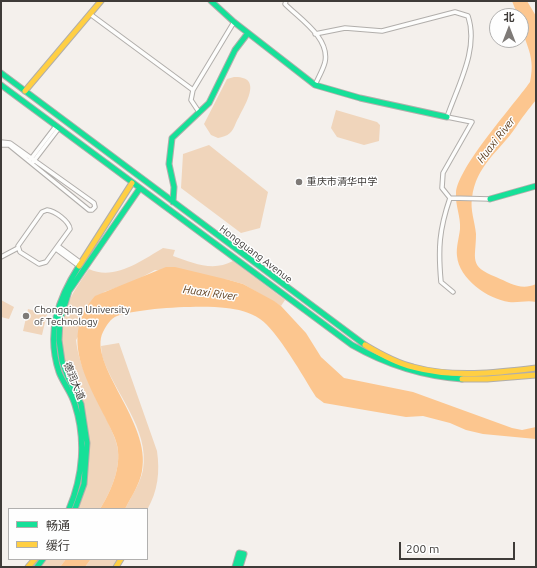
<!DOCTYPE html>
<html>
<head>
<meta charset="utf-8">
<style>
	body { margin:0 }
	#map { position:relative; width:537px; height:568px; overflow:hidden; background:#f4f0ec; font-family:Ubuntu,"Noto Sans SC",sans-serif }
	canvas { display:block }
	.frame { position:absolute; inset:0; border:2px solid #3e3b38; pointer-events:none }
	.legend { position:absolute; left:8px; top:508px; width:140px; height:52px; box-sizing:border-box; background:#fefefe; border:1px solid #b1b0af; margin:0; padding:5px 7px; list-style:none; font-size:12px; color:#3e3b38 }
	.legend li { display:flex; align-items:center; gap:8px; height:20px }
	.legend b { width:20px; border:1px solid #b1b0af }
	.north { position:absolute; left:489px; top:8px; width:40px; height:40px; box-sizing:border-box; background:#fefefe; border:1px solid #b1b0af; border-radius:50%; rotate:0deg; font-size:11px; font-weight:700; line-height:16px; text-align:center; color:#3e3b38 }
	.north::after { content:''; display:block; margin:auto; width:14px; height:18px; background:#7e7a77; clip-path:polygon(50% 0,100% 100%,50% 72%,0 100%) }
	.scale { position:absolute; left:399px; top:542px; width:116px; height:18px; box-sizing:border-box; border:2px solid #3e3b38; border-top:0; padding-left:5px; font-size:12px; line-height:14px; white-space:nowrap; color:#3e3b38; -webkit-text-stroke:3px #fefefe; paint-order:stroke }
</style>
</head>
<body>
<div id="map">
<canvas width="537" height="568"></canvas>
<div class="frame"></div>
<ul class="legend">
<li><b style="height:5px;background:#16e098"></b>畅通</li>
<li><b style="height:5px;background:#ffcf43"></b>缓行</li>
</ul>
<div class="north">北</div>
<div class="scale">200 m</div>
</div>
<script>
const ctx = document.querySelector('canvas').getContext('2d');
ctx.lineJoin = 'round';
function paint(path, color) { ctx.fillStyle = color; ctx.fill(path, 'evenodd'); }
function stroke(path, color, width, dash) { ctx.strokeStyle = color; ctx.lineWidth = width; ctx.lineCap = dash ? 'butt' : 'round'; ctx.setLineDash(dash || []); ctx.stroke(path); }
function label(font, color, halo, rows, align = 'center') {
  ctx.font = font + ' Ubuntu,"Noto Sans SC",sans-serif'; ctx.lineWidth = 3; ctx.setLineDash([]); ctx.textBaseline = 'middle'; ctx.strokeStyle = halo; ctx.fillStyle = color; for (const [text, x, y, turn = 0] of rows) {
    ctx.save(); ctx.translate(x, y); ctx.rotate((+turn || 0) * Math.PI / 180); ctx.textAlign = isNaN(turn) ? turn : align; if (halo) ctx.strokeText(text, 0, 0); ctx.fillText(text, 0, 0); ctx.restore();
  }
}
paint(new Path2D(`
	M234,77C263,76 246,103 239,117C236,121 234,130 230,133C227,136 222,137 218,138L211,135L204,124L227,79Z
	M336,110L377,122L380,125L379,141L364,145L337,137L331,128Z
	M209,145L268,192L260,228L241,233L181,188L183,154Z
	M163,248L175,250L173,256C193,263 213,272 233,261L285,300L281,306L243,284L229,280L155,270L133,282L104,292L76,340C79,368 95,394 107,420C111,430 117,440 118,451C120,471 110,493 100,509H78C92,480 88,456 85,426C84,418 84,409 82,401C78,391 71,381 67,371C51,330 65,302 89,269C114,281 141,261 163,248Z
	M1,300L14,307L9,319L1,317Z
	M28,309L47,314L42,335L23,331Z
	M119,343L157,451C160,472 158,491 147,510L125,509C131,497 140,484 143,470C150,428 114,393 102,356L101,346Z
	M46,559H66L60,567H41Z
	M91,559H117L112,567H85Z`), '#f0d5bb');
paint(new Path2D(`
	M512,1H527L536,16V100C528,110 523,116 516,127C499,152 476,165 472,198C470,210 475,222 476,234C476,259 468,266 496,277C510,283 521,291 536,284V302C527,300 518,303 509,302C488,299 459,279 457,256C456,247 459,238 460,229C461,217 455,205 456,193C458,167 513,106 530,82C537,51 521,43 521,16H518Z
	M166,267H175L229,280L243,284L274,301L281,306L306,333L321,357L344,378L413,392L512,428L522,430L536,427V439L483,434L466,430L450,423L423,416L406,417L324,403L316,397C304,378 277,330 260,319C250,312 237,309 226,308C201,305 140,308 117,316C111,318 106,326 103,332C87,364 152,423 142,471C140,484 131,497 125,509H100C110,493 120,471 118,451C117,439 110,428 105,417C85,377 60,336 95,296Z
	M66,559H91L85,567H60Z`), '#fcc68f');
const street = new Path2D(`
	M286,1L285,4C300,19 330,38 325,62C323,70 318,78 315,85
	M90,14L193,90L234,22
	M315,34L345,28L382,31L455,12L468,16C479,49 458,85 447,117L472,122L443,173L442,188L450,198C439,230 438,249 441,282L453,292
	M193,90L191,100L199,112
	M1,142L10,143L94,203L95,207L92,210H89L9,145H1
	M30,160L56,126
	M33,162L59,128
	M450,198L490,199
	M47,210C55,211 69,221 70,229L46,262L39,264L20,252L18,246L42,212Z
	M58,246L81,263
	M56,249L79,266
	M1,257L18,248`);
const fast = new Path2D(`
	M211,1L234,22L315,85L360,98L447,117
	M1,73L365,345
	M1,85L352,345C387,365 421,376 462,379
	M490,199L536,186
	M173,202L174,187L169,164L172,138L209,103L235,50L248,33
	M69,509C83,476 86,439 75,405C72,393 63,383 59,372C46,332 58,299 79,266
	M75,509L84,484L87,443L81,404L67,375L62,361L59,340L60,320L69,291L140,188
	M37,567L43,559
	M235,567L239,553L244,554L240,567`);
const slow = new Path2D(`
	M25,91L101,1
	M79,266L132,183
	M365,345C380,354 396,363 413,367C453,378 496,373 536,368
	M462,379H487L536,375
	M28,567L35,559
	M116,567L121,559`);
stroke(street, '#b1aeab', 5.5);
stroke(fast, '#b1aeab', 7);
stroke(slow, '#b1aeab', 7);
stroke(street, '#fdfdfc', 3.5);
stroke(fast, '#16e098', 5);
stroke(slow, '#ffcf43', 5);
for (const [x, y, r, color] of [
	[299,182,4,"#7e7a77"],
	[26,316,4,"#7e7a77"]
]) { const dot = new Path2D(); dot.arc(x, y, r, 0, 2 * Math.PI); ctx.fillStyle = color; ctx.fill(dot); stroke(dot, '#fefefe', 1.5); }
label('10px', '#3e3b38', '#fefefe', [
	["重庆市清华中学",307,182],
	["Chongqing University",34,310],
	["of Technology",34,322]
], 'left');
label('10px', '#3e3b38', '#fefefe', [
	["Hongguang Avenue",256,254,37],
	["德润大道",74,381,68]
]);
label('italic 11px', '#604121', '#fefefe', [
	["Huaxi River",496,140,-52],
	["Huaxi River",210,293,8]
]);
</script>
</body>
</html>
